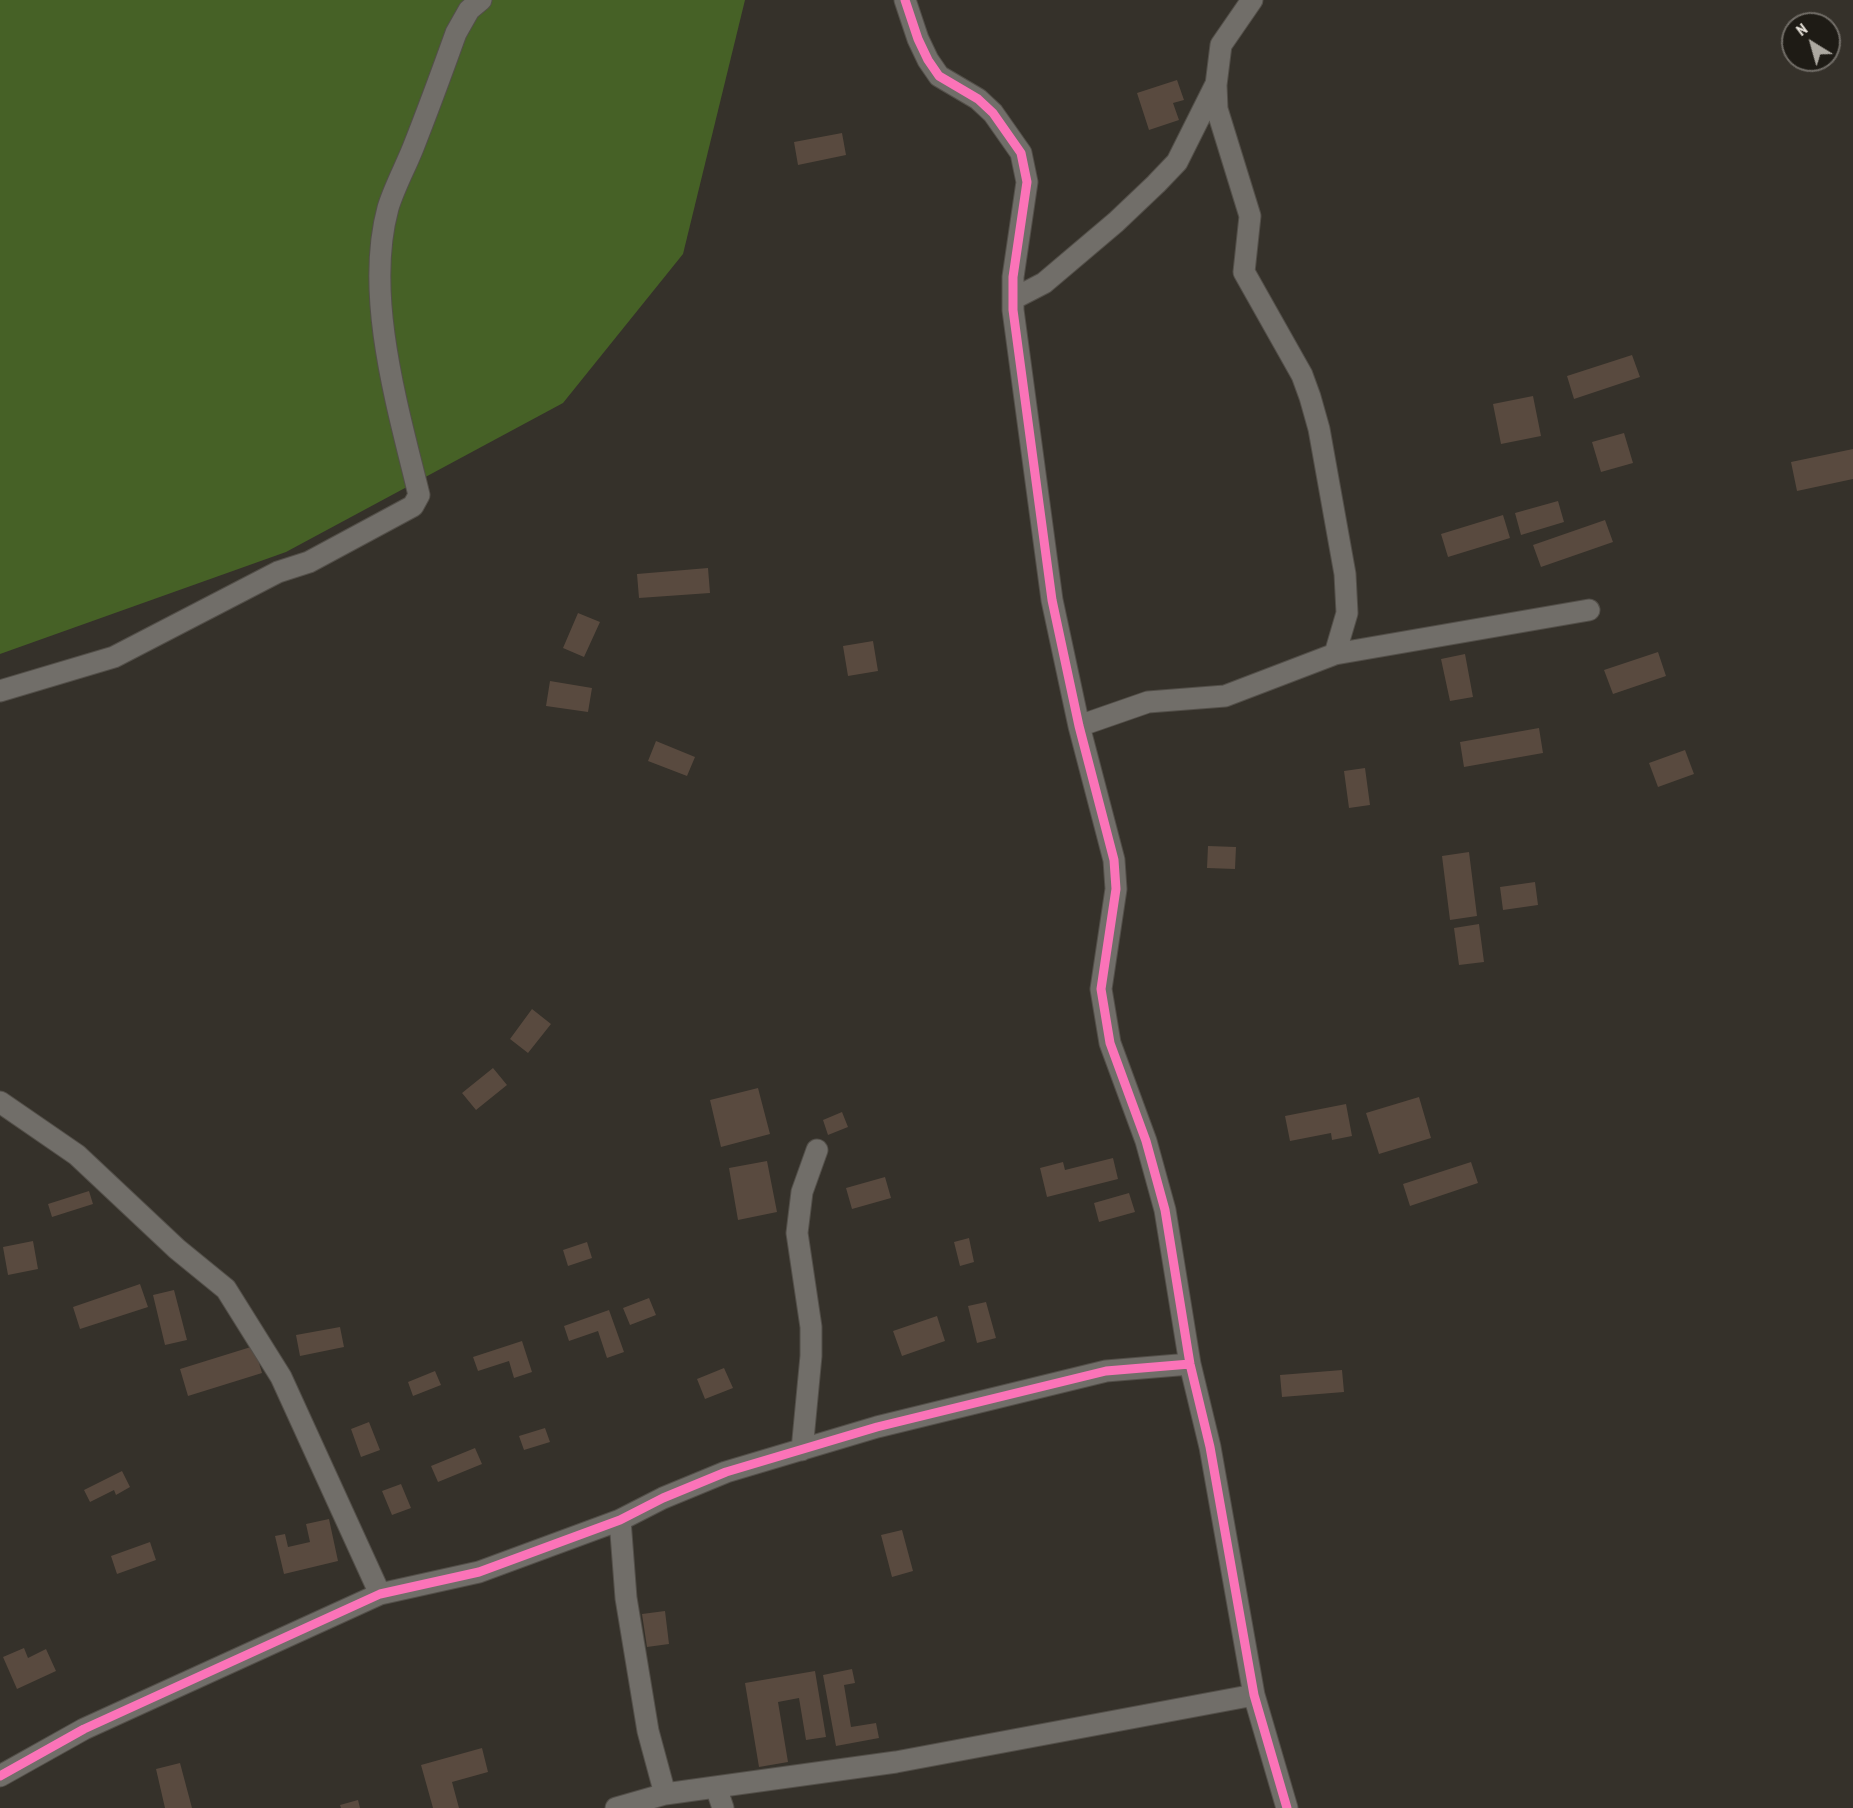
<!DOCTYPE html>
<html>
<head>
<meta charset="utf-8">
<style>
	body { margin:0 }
	#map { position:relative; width:1853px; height:1808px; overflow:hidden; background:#35312a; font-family:"PT Sans Narrow",sans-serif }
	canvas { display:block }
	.north { position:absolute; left:1781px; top:12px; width:60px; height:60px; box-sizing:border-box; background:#1e1b15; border:2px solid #716d67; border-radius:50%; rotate:323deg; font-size:16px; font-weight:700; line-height:24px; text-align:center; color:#eee9e1 }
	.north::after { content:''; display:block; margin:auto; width:21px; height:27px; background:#ada9a1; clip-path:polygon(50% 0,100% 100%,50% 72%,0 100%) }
</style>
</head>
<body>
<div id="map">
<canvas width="1853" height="1808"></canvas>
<div class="north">N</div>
</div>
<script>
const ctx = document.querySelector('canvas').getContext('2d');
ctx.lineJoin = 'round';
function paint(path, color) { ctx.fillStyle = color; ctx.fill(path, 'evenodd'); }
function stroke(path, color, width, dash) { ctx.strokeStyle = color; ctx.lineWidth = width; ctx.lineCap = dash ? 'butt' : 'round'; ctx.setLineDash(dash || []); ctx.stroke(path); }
paint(new Path2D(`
	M0,0H745L683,254L563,403L286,552L0,654Z`), '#466126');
paint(new Path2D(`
	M1177,80L1184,100L1173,103L1179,120L1149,130L1137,93Z
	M842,133L846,155L798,165L794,142Z
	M1632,355L1640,377L1574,399L1567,376Z
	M1533,396L1541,436L1501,444L1493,404Z
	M1624,433L1633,463L1601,472L1592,442Z
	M1853,449V479L1797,491L1791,462Z
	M1558,501L1564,522L1521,535L1515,513Z
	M1503,515L1510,538L1448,557L1441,534Z
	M1605,520L1613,542L1541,567L1533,545Z
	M708,568L710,593L639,598L637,574Z
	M578,613L600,622L584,657L563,648Z
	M873,641L878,671L848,676L843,646Z
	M1658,652L1666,676L1613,694L1604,670Z
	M1465,654L1473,697L1450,701L1441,659Z
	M550,681L592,688L588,712L546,706Z
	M1539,728L1543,753L1464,767L1460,742Z
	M656,741L695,757L687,776L648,761Z
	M1685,750L1694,774L1658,787L1649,763Z
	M1365,768L1370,805L1349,808L1344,771Z
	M1208,846L1236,847L1235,869L1207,868Z
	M1469,852L1477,916L1450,920L1442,856Z
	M1535,882L1538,905L1503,910L1500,887Z
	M1479,924L1484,962L1459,965L1454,928Z
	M532,1009L551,1024L528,1053L510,1039Z
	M493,1068L507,1085L476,1110L462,1093Z
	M758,1088L770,1134L721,1147L710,1100Z
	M1419,1097L1431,1138L1379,1154L1366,1113Z
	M1346,1104L1352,1136L1332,1140L1331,1133L1290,1141L1285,1116Z
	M842,1112L848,1127L828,1135L823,1120Z
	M1113,1158L1118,1179L1047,1197L1040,1168L1063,1162L1065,1170Z
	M767,1161L777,1212L738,1220L729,1168Z
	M1471,1162L1478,1183L1410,1206L1403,1184Z
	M885,1177L891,1198L852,1209L846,1188Z
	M89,1191L93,1204L52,1217L48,1204Z
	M1129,1193L1135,1212L1099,1222L1094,1203Z
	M969,1238L974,1262L960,1266L954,1242Z
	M33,1241L38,1269L8,1275L3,1247Z
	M587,1242L592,1258L568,1266L563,1250Z
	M140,1284L148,1307L80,1329L73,1307Z
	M174,1290L187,1340L165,1345L153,1295Z
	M649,1298L656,1315L630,1325L623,1308Z
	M986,1302L996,1338L977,1343L968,1306Z
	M609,1310L624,1352L607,1358L598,1331L569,1341L564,1326Z
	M937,1316L945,1341L902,1356L893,1331Z
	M340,1327L344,1347L300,1356L296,1335Z
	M522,1341L532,1372L514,1378L509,1361L478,1371L473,1357Z
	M254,1346L262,1373L188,1396L180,1369Z
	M724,1368L733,1388L705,1399L697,1379Z
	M1342,1370L1344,1392L1282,1397L1280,1375Z
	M435,1371L441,1385L413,1396L408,1382Z
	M369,1422L380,1450L361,1457L351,1429Z
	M545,1428L550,1442L524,1450L519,1436Z
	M475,1448L482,1464L438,1482L431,1466Z
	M122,1471L130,1487L116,1495L114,1490L90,1502L84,1490Z
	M401,1484L411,1508L392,1515L382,1491Z
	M329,1519L338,1561L284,1574L275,1536L285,1534L288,1547L310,1542L306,1524Z
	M902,1530L913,1571L892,1577L881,1535Z
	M150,1542L156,1560L117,1574L111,1556Z
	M665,1611L669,1644L647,1647L642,1614Z
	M24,1648L28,1658L46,1649L56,1671L17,1689L3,1657Z
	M852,1669L855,1683L844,1685L851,1727L876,1723L879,1738L836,1746L823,1675Z
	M815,1671L826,1737L806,1740L799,1698L778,1702L788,1762L759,1767L745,1683Z
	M482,1748L488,1772L452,1782L459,1808H433L421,1765Z
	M180,1763L192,1808H165L156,1769Z
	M358,1800L360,1808H341L340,1805Z`), '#594a3f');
const street = new Path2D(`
	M905,0L918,39L928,60L939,76L978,99L993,113L1021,153L1027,182L1013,277V310L1052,600L1079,726L1114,860L1116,889L1101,989L1110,1043L1146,1141L1165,1210L1190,1364L1210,1447L1254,1695L1287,1808
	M1252,0L1221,45L1216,85L1217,109L1250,216L1244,272L1302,375L1310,397L1319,429L1345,574L1347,613L1335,654
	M1013,299L1044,283L1116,222L1156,184L1177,162L1215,86
	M0,691L114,657L278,572L309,562L413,506L419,495C398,408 364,296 388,208C394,188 405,168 413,148C428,110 442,72 456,33L469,10L481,0
	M1079,726L1148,702L1225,696L1335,654L1589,610
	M0,1102L77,1155L177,1249L226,1289L281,1377L380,1594
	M802,1450L811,1356V1327L797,1233L802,1192L817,1150
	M620,1520L626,1598L648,1731L665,1794
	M0,1776L84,1729L380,1594L479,1572L620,1520L663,1498L726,1472L877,1427L1106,1371L1190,1364
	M716,1787L723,1808
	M616,1808L665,1794L896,1762L1254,1695`);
stroke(street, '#534f49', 23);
stroke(street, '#716e69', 21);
stroke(new Path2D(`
	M905,0L918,39L928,60L939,76L978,99L993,113L1021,153L1027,182L1013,277V310L1052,600L1079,726L1114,860L1116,889L1101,989L1110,1043L1146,1141L1165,1210L1190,1364L1210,1447L1254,1695L1287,1808
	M0,1776L84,1729L380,1594L479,1572L620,1520L663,1498L726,1472L877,1427L1106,1371L1190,1364`), '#fb73b8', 9);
</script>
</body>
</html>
